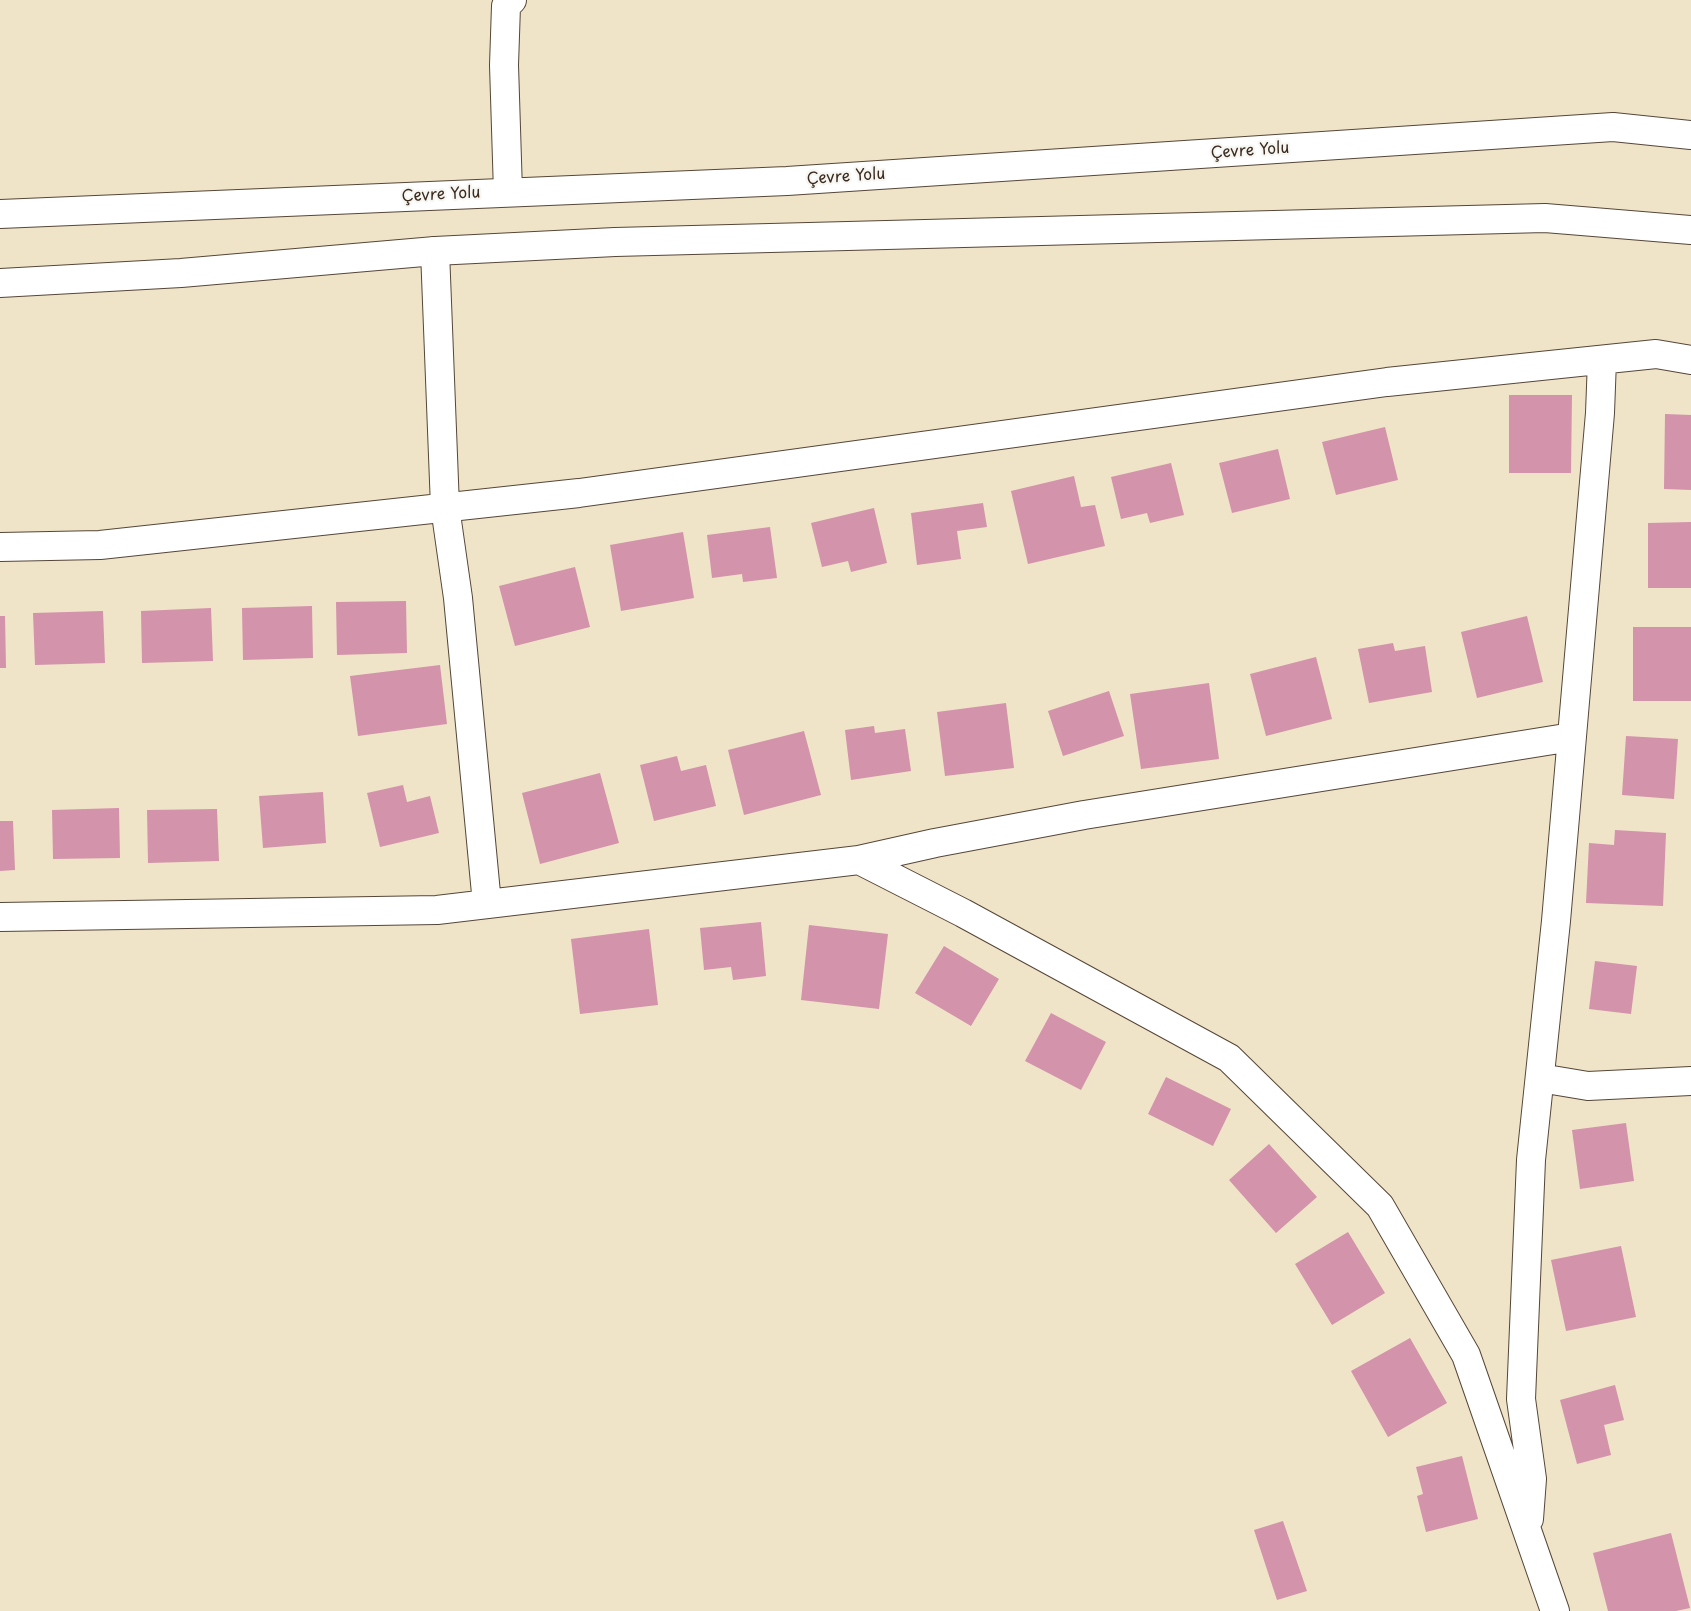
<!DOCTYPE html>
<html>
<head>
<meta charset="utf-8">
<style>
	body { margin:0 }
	canvas { display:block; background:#efe3c8 }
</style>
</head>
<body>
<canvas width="1691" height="1611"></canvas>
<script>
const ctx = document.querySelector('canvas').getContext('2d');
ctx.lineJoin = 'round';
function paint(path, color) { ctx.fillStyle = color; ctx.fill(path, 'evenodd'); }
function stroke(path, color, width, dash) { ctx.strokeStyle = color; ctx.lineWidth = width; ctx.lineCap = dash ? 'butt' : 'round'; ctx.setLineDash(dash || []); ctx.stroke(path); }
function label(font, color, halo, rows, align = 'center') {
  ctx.font = font + ' "Playpen Sans",sans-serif'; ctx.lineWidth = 4.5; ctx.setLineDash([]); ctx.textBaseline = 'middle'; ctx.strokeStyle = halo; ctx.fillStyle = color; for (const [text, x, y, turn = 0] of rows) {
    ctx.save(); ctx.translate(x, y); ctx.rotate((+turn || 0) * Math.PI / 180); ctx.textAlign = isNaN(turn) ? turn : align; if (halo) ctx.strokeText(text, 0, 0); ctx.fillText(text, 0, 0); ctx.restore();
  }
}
paint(new Path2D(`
	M1509,395H1572L1571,473H1509Z
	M1665,414L1691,415V490L1664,489Z
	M1385,427L1398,480L1336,495L1322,442Z
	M1278,449L1290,499L1232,513L1219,463Z
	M1171,463L1184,515L1150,523L1147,513L1121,519L1111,477Z
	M1074,476L1081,507L1095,505L1105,546L1028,564L1011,491Z
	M983,503L987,527L957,531L961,559L917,565L911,513Z
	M874,508L887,563L851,572L848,561L822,567L811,523Z
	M1691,522V588H1648V523Z
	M770,527L777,578L743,582L742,574L712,578L707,535Z
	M683,532L694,598L621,611L610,545Z
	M575,567L590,627L515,646L499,586Z
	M406,601L407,653L337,655L336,602Z
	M312,606L313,658L243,660L242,608Z
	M211,608L213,661L142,663L141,611Z
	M103,611L105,663L35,665L33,613Z
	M0,616H5L6,668H0Z
	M1527,616L1543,682L1477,698L1461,632Z
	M1633,627H1691V701H1633Z
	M1393,643L1395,651L1425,646L1432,692L1369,703L1358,649Z
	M1316,657L1332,719L1266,736L1250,674Z
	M440,665L447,724L358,736L350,676Z
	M1209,683L1219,759L1141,769L1130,694Z
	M1109,691L1124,736L1063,756L1048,711Z
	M1006,703L1014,768L945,776L937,712Z
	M874,726L875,733L905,729L911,771L851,780L845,730Z
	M804,731L821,795L744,815L728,750Z
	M1626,736L1678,739L1674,799L1622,795Z
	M677,756L681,771L706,765L716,806L654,821L640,765Z
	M600,773L619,843L540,864L522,793Z
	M403,785L407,802L430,796L439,833L380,847L367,793Z
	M323,792L326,843L263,848L259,796Z
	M119,808L120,858L53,859L52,810Z
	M217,809L219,861L148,863L147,810Z
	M0,821H13L15,870L0,871Z
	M1615,830L1666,833L1663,906L1586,903L1589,843L1614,845Z
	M761,922L766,976L733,980L731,967L704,970L700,928Z
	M809,925L888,934L879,1009L801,1000Z
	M649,929L658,1005L580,1014L571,939Z
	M944,946L999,979L971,1026L915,993Z
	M1595,961L1637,966L1631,1014L1589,1009Z
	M1051,1013L1106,1042L1081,1090L1025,1061Z
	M1166,1077L1231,1109L1213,1146L1148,1114Z
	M1626,1123L1634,1181L1580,1189L1572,1130Z
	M1269,1144L1317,1197L1276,1233L1229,1180Z
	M1348,1232L1385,1293L1332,1325L1295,1264Z
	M1621,1246L1636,1317L1566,1331L1551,1260Z
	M1410,1338L1447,1403L1388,1437L1351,1371Z
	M1615,1385L1624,1420L1604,1425L1611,1455L1577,1464L1560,1400Z
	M1462,1456L1478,1519L1426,1532L1417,1496L1423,1494L1416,1467Z
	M1283,1521L1307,1591L1277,1600L1254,1530Z
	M1671,1533L1690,1608L1676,1611H1608L1593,1553Z`), '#d393ab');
const minor = new Path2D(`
	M508,192L504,65L506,6L512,0
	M435,251L445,507L458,598L487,904
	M0,547L100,545L579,493L1387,382L1656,354L1691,360
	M859,860L935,843L1084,815L1572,737
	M0,917L437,910L859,860L963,913L1229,1058L1380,1206L1466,1355L1555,1611
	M1540,1078L1588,1086L1691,1081
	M1529,1519L1532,1479L1521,1399L1531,1160L1556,921L1600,413L1602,360`);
const highway = new Path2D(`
	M0,214L787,181L1613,127L1691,135
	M0,283L181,273L435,251L615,242L1545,218L1691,230`);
stroke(minor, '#564638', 30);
stroke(highway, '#564638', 30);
stroke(minor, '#fff', 28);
stroke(highway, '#fff', 28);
label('16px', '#3b2a1e', '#f6f6f2', [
	["Çevre Yolu",1250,151,-4],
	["Çevre Yolu",846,177,-4],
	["Çevre Yolu",441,195,-3]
]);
</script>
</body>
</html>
